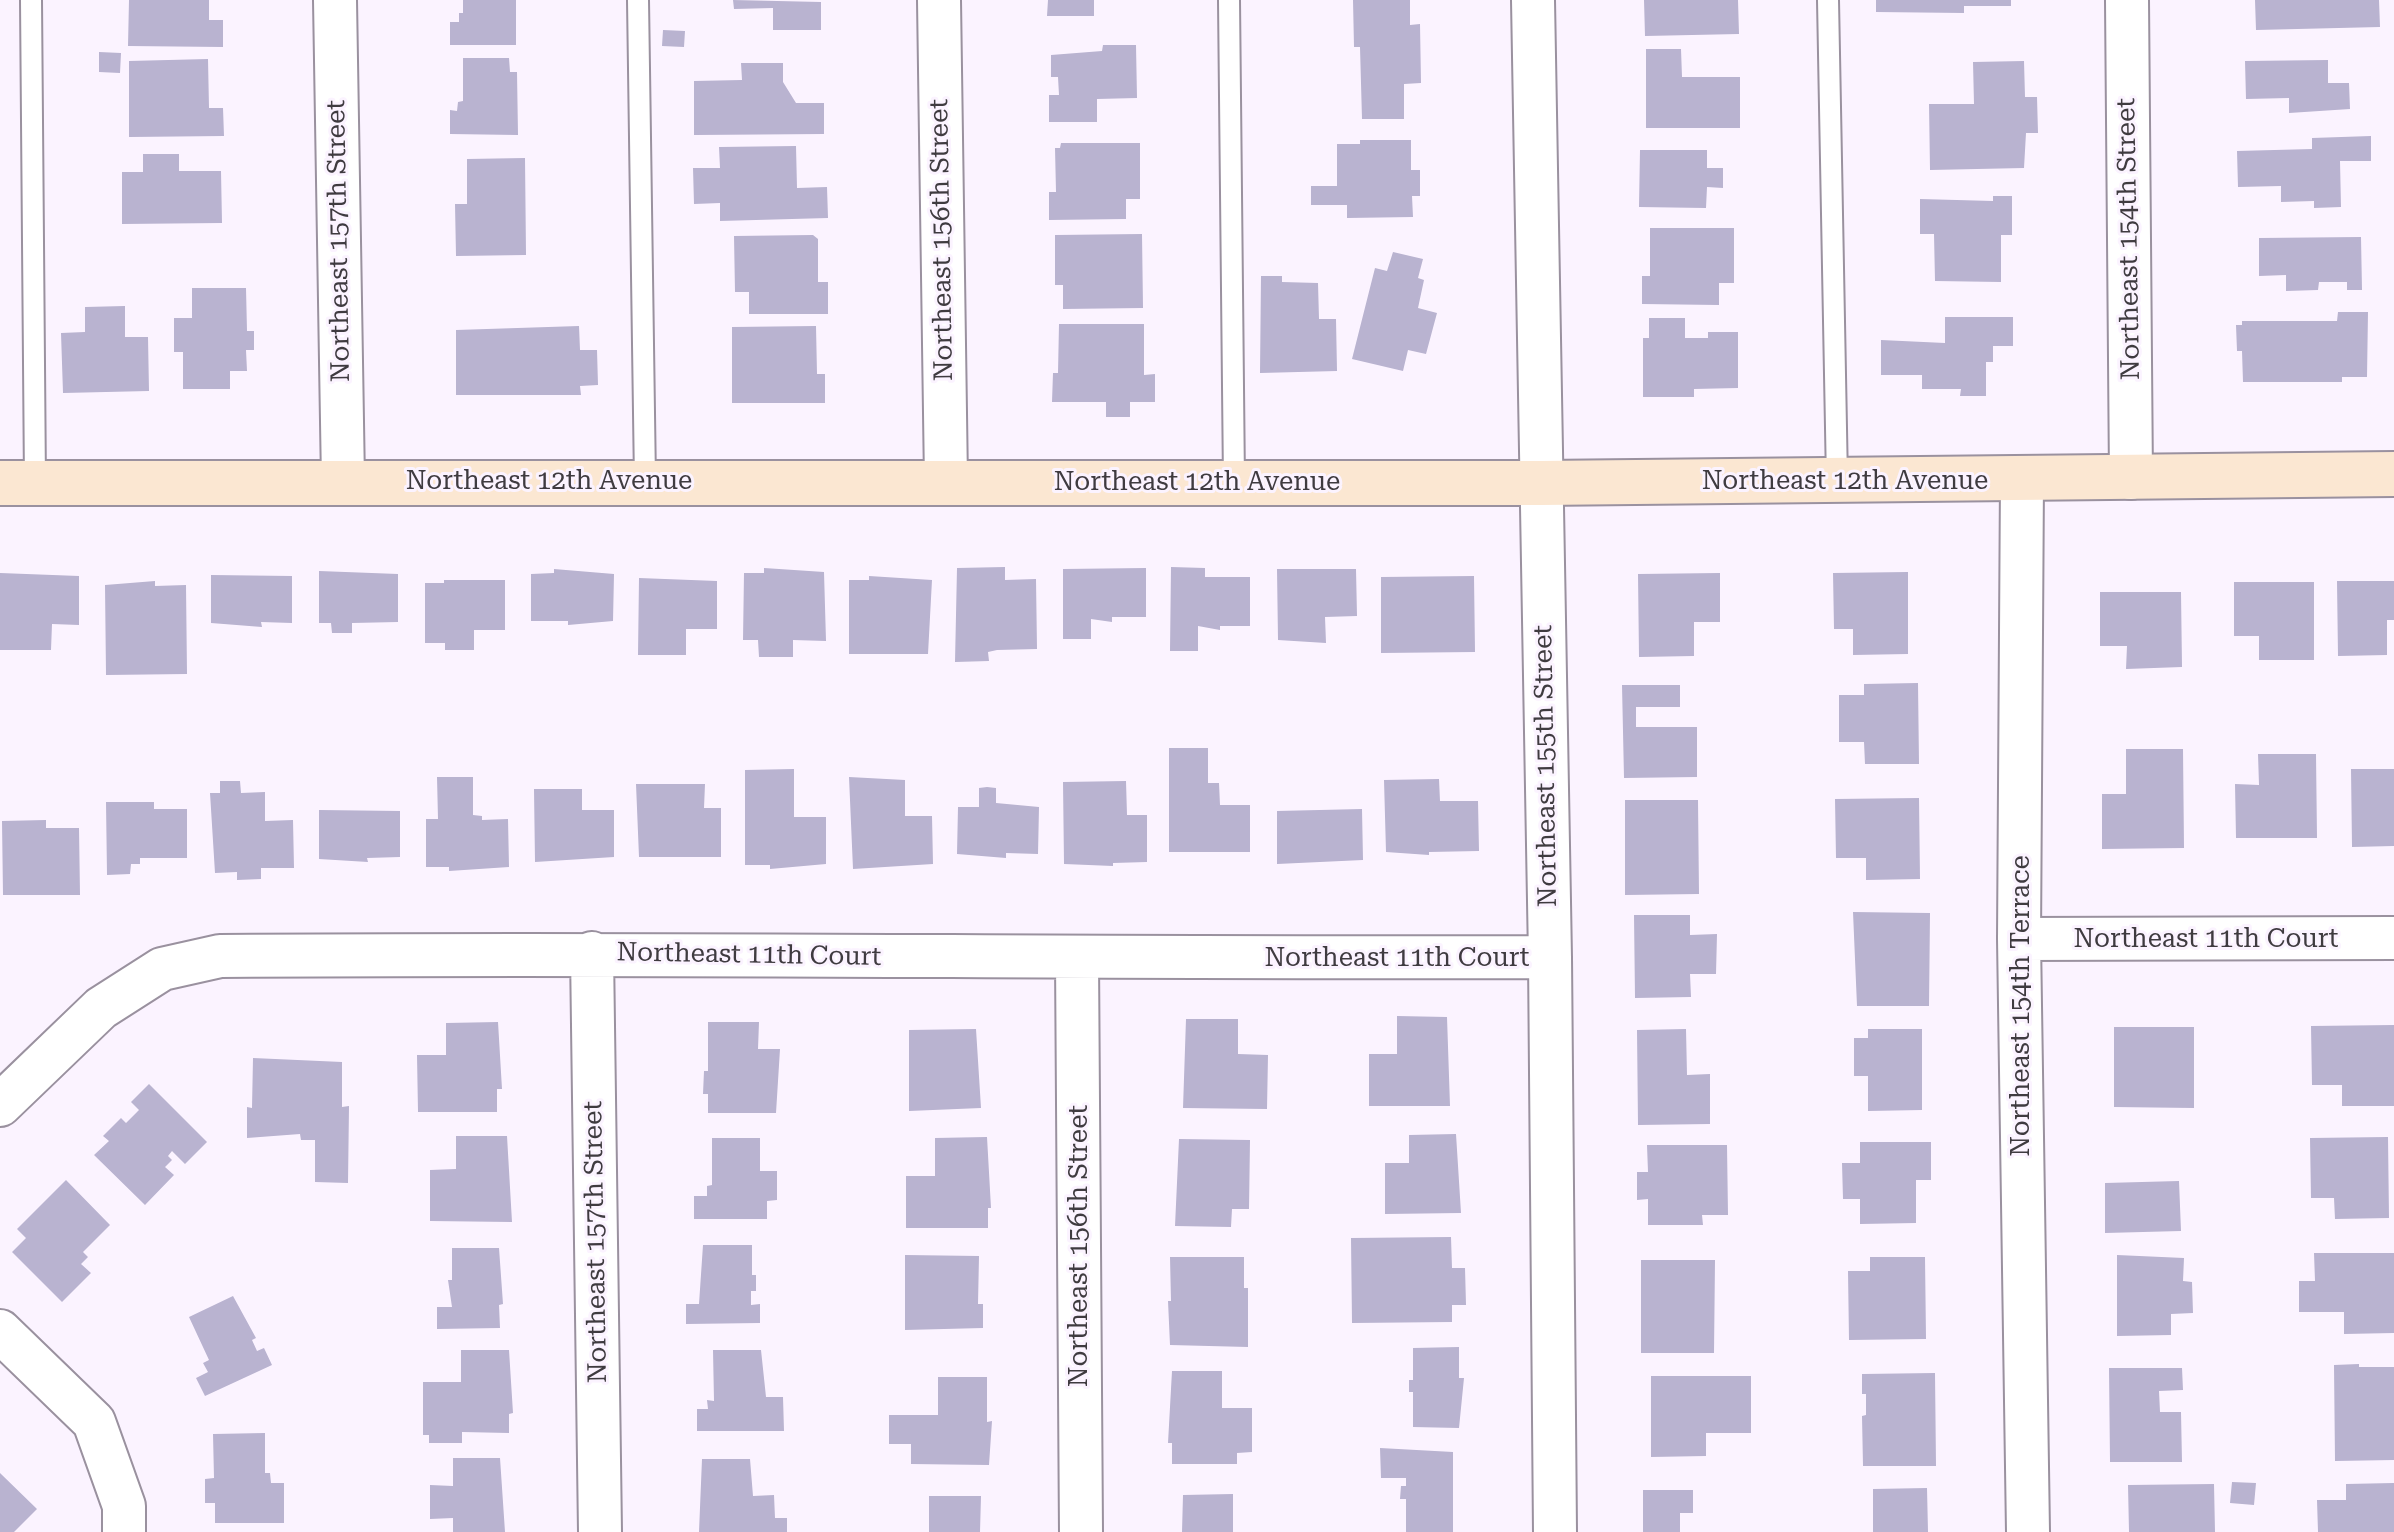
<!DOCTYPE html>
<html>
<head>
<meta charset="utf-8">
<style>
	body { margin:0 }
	canvas { display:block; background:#fbf3ff }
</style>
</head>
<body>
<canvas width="2394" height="1532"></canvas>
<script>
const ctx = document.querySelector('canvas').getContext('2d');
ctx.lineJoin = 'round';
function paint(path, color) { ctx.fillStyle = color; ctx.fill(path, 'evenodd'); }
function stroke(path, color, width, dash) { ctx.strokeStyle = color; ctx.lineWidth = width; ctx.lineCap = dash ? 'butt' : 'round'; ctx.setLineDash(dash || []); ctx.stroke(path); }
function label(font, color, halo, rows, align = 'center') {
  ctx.font = font + ' "Roboto Serif",serif'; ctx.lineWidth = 6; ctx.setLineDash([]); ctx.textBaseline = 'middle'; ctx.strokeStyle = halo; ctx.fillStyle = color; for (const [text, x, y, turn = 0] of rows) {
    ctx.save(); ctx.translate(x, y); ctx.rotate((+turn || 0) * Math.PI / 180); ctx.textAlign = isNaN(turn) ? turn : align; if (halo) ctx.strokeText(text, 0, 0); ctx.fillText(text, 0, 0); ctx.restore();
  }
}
paint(new Path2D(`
	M129,0H209V20H223V47L128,46Z
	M463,0H516V45H450V22H459V13H463Z
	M733,0L821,2V30H773V8L734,9Z
	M1048,0H1094V16H1047Z
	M1353,0H1410V25L1420,24L1421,83L1404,84V119H1362L1360,47H1354Z
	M1644,0H1738L1739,34L1645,36Z
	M1876,0H2011V6H1964V13L1876,12Z
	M2255,0H2379L2380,27L2256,30Z
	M663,30L685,31L684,47L662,46Z
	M1103,45H1136L1137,98L1097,99V122H1049V95H1059L1058,77H1051V55L1102,51Z
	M1646,49H1681L1682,77H1740V128H1646Z
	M99,52L121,53L120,73L99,72Z
	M463,58H509L510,72H517L518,135L450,134V110L457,111L458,102L463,101Z
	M208,59L209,108H223L224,136L129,137V61Z
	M2328,60V83H2349L2350,109L2289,113V98L2246,99L2245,61Z
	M2024,61L2025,97H2037L2038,133H2026L2024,168L1930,170L1929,104H1974L1973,62Z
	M741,63H783V82L796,103H824V134L694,135V81L742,80Z
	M2371,136V161H2340L2341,207L2314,208V201L2281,202V186L2238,187L2237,151L2312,149V138Z
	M1360,140H1411V170H1420V196H1412L1413,217L1347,218V205H1311V186H1337V144H1360Z
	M1061,143H1140V199H1126V219L1049,220V192H1056L1055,148H1060Z
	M796,146L797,188L827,187L828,218L720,221V203L694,204L693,168H720L719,147Z
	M1640,150H1707V168H1723V188L1707,187L1706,208L1639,207Z
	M143,154H179V171H221L222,223L122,224V172H143Z
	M525,158L526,255L456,256L455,204H467V159Z
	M1993,196H2012V235H2001V282L1935,281L1934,234H1920V199L1993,201Z
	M1650,228H1734V283H1719V305L1642,304V276H1650Z
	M1142,234L1143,308L1063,309V285H1055V235Z
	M813,235L818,239V282H828V314H749V292H735L734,236Z
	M2361,237L2362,290H2347V282H2319L2318,290L2286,291V275L2259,276V238Z
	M1393,252L1423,259L1418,278L1424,280L1418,308L1437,313L1426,354L1408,350L1403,371L1352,359L1375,268L1387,271Z
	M1261,276H1282V282L1318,283L1319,319H1336L1337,371L1260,373Z
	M192,288H246L247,331H254V350H246L247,371H230V389H183V352H174V318H192Z
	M125,306V337H148L149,391L63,393L61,333L85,332V307Z
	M2338,312H2368L2367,377H2342V382H2243L2242,351H2237L2236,325H2242V321H2337Z
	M1945,317H2013V346H1993V362H1986V396H1960L1961,389H1922V375H1881V340L1945,343Z
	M1649,318H1685V338H1708V332H1738V388L1694,389V397H1643V338H1649Z
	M1059,324H1144V375L1155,374V402H1130V417H1106V402H1052L1053,373H1058Z
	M579,326L580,350H597L598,385L580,386L581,395H456V330Z
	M816,326L817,374H825V403H732V327Z
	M1005,567V580L1036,579L1037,649L997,650L988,652L989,661L955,662L957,568Z
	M1171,567L1205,568V577H1250V626H1220V630L1198,626V651H1170Z
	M764,568L824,572L826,641L793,640V657H759L758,640H743L744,573H764Z
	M1146,568V617H1112V622L1091,619V639H1063V569Z
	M554,569L614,574L613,621L568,625V621H531V574L554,573Z
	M1277,569H1356L1357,616L1325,617L1326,643L1278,640Z
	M319,571L398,574V622L352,623V633H332L331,623H319Z
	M1908,572V654L1853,655V629H1834L1833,573Z
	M0,573L79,576V625L52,624L51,650H0Z
	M1720,573V622H1694V656L1639,657L1638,574Z
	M211,575L292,576V623L261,622L262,627L211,623Z
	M869,576L932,580L928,654H849V580H869Z
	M1474,576L1475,652L1381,653V577Z
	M639,578L717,581V629H686V655H638Z
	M444,580H505V630H474V650H445V643H425V583H444Z
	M155,581V586L186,585L187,674L106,675L105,585Z
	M2337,581H2394V620H2387V655L2338,656Z
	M2234,582H2314V660H2259V636H2234Z
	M2100,592H2181L2182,667L2126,669L2127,646H2100Z
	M1918,683L1919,764H1865L1864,742H1839V695H1864V684Z
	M1622,685H1680V707H1636V727H1697V777L1624,778Z
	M1169,748H1208V783H1219L1220,805H1250V852H1169Z
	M2126,749H2183L2184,848L2102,849V794H2126Z
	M2258,754H2316L2317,838H2236L2235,784L2259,785Z
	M794,769V817H826V864L770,869V865H745V770Z
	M2351,769H2394V846L2352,847Z
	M437,777H473V815L482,816V820L508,819L509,867L449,871V867H426V819H438Z
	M849,777L905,780V816H932L933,864L853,869Z
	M1439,779L1440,801H1478L1479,851L1429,852V855L1386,852L1384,780Z
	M220,781H240L241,793L265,792V821L293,820L294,868H261V879L237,880V872L215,873L210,793H220Z
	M1126,781L1127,815H1147V862L1113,863V866L1064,864L1063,782Z
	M636,784H705L704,808H721V857H639Z
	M987,787L996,788V803L1039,807L1038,854L1006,853V858L957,854L958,807H979V788Z
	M534,789H582V810H614V857L535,862Z
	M1919,798L1920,879L1866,880V858H1836L1835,799Z
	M1625,800H1698L1699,894L1625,895Z
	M106,802H154V809H187V858H140V864H131L130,874L107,875Z
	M1362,809L1363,860L1277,864V811Z
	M319,810L400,811V857L367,858L368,862L319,859Z
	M46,820V828H79L80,895H3L2,821Z
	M1853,912L1930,913L1929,1006H1857Z
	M1634,915H1690V935L1717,934L1716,974H1690L1691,997L1635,998Z
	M1397,1016L1447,1017L1450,1106H1369V1054H1397Z
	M1186,1019H1238V1054L1268,1055L1267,1109L1183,1108Z
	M498,1022L502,1089H497V1112H418L417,1055H446V1023Z
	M708,1022H759L758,1049H780L776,1113H708V1094H703L704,1071H708Z
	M2394,1025V1106H2342V1085H2312L2311,1026Z
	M2114,1027H2194V1108L2114,1107Z
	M976,1029L981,1108L909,1111V1030Z
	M1686,1029L1687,1075L1710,1074V1124L1638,1125L1637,1030Z
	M1868,1029H1922V1110L1868,1111V1076H1854V1038H1868Z
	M253,1058L342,1062V1107L349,1106L348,1183L315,1182V1140H301L300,1134L247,1138V1107L252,1108Z
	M149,1084L207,1142L185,1164L172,1151L168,1156L172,1160L165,1167L174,1175L145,1205L94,1155L109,1141L103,1136L121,1118L126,1123L139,1110L131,1102Z
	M1456,1134L1461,1213L1385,1214V1163H1409V1135Z
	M456,1136H507L512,1222L430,1221V1170L456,1169Z
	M987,1137L991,1208H988V1228H906V1176H935V1138Z
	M2388,1137L2389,1218L2335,1219L2334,1198H2311L2310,1138Z
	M712,1138H760V1171H777V1200L767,1201V1219H694V1196H707V1186L712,1185Z
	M1179,1139L1250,1140L1249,1209H1232L1231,1227L1175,1226Z
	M1860,1142H1931V1180H1916V1223L1860,1224V1199H1843L1842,1163H1860Z
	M1647,1145H1727L1728,1215H1702L1703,1225H1648V1199L1637,1200V1172H1648Z
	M66,1180L110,1225L83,1252L88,1257L81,1264L91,1273L62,1302L12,1252L26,1238L17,1229Z
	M2179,1181L2181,1231L2105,1233V1183Z
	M1451,1237L1452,1268H1465L1466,1305H1452V1322L1352,1323L1351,1238Z
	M703,1245H752V1275H756V1291H751V1305L760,1304V1323L686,1324V1304H699Z
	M452,1248H499L503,1304L499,1305L500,1328L437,1329V1307H452L448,1280H452Z
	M2314,1253H2394V1333L2344,1334V1312H2299V1281H2315Z
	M905,1255L979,1256L978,1304H983V1328L905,1330Z
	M2117,1255L2184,1258L2183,1281L2192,1282L2193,1313L2171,1314V1335L2117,1336Z
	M1170,1257H1244V1288H1248V1347L1170,1345L1168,1301H1171Z
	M1870,1257H1925L1926,1339L1849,1340L1848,1271H1870Z
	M1641,1260H1715L1714,1353H1641Z
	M233,1296L256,1338L252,1340L257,1351L264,1348L272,1365L205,1396L196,1378L208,1372L203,1363L209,1360L189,1317Z
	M1459,1347V1378H1464L1459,1428L1413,1427V1392H1409V1380H1413V1348Z
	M461,1350H509L513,1413L509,1414V1433L462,1432V1443H429V1435H423V1382H461Z
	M713,1350H761L766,1397H783L784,1431H697V1409H708L707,1400L714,1401Z
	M2359,1364V1367H2394V1460L2335,1461L2334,1365Z
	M2109,1368H2182L2183,1390L2159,1391L2160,1412H2181L2182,1462H2110Z
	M1172,1371H1222V1408H1252V1452L1237,1453V1464H1172V1443H1168Z
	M1935,1373L1936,1466H1863L1862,1416L1866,1415V1394H1862V1374Z
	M1651,1376H1751V1433H1706V1456L1651,1457Z
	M938,1377H987V1422L992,1421L989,1465L911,1464V1444H889V1415H938Z
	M265,1433V1473H270L271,1483H284V1523H215V1503H205V1479L214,1478L213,1434Z
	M1380,1448L1453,1452V1532H1406V1499H1400L1401,1486H1406V1478H1381Z
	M453,1458H500L505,1532H453V1518L430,1519V1485L453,1486Z
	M702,1459H750L753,1496L774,1495L775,1518H787V1532H699Z
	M0,1473L37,1509L14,1532H0Z
	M2232,1482L2256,1483L2254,1505L2230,1503Z
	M2394,1483V1532H2318L2317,1500H2346V1484Z
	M2214,1484L2215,1532H2129L2128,1485Z
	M1927,1488L1928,1532H1873V1489Z
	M1643,1490H1693V1513H1680V1532H1643Z
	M1233,1494V1532H1182L1183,1495Z
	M929,1496H981L980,1532H929Z`), '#b9b3d0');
const lane = new Path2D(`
	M31,0L35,483
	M638,0L645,481
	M1229,0L1234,482
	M1828,0L1837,481`);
const street = new Path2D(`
	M335,0L343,481
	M939,0L946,481
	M1533,0L1550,957L1555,1532
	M2127,0L2131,478
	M2022,479L2019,939L2028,1532
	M2019,939L2394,938
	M592,953L600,1532
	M1077,959L1081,1532
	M0,1105L101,1008L162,969L220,956C663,952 1107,959 1550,957
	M0,1331L94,1422L124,1506V1532`);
const secondary = new Path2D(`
	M0,483H1541L2394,474`);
stroke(lane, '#9a919f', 24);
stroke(street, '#9a919f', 46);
stroke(secondary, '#9a919f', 48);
stroke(lane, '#fff', 20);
stroke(street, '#fff', 42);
stroke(secondary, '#fbe7d2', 44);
label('26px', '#3f3b40', '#fbf3ff', [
	["Northeast 154th Street",2129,239,-91],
	["Northeast 156th Street",942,240,-91],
	["Northeast 157th Street",339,241,-91],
	["Northeast 12th Avenue",549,481],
	["Northeast 12th Avenue",1845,481],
	["Northeast 12th Avenue",1197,482],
	["Northeast 155th Street",1546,766,-91],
	["Northeast 11th Court",2206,939],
	["Northeast 11th Court",749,955,1],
	["Northeast 11th Court",1397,958],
	["Northeast 154th Terrace",2021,1006,-90],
	["Northeast 157th Street",596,1242,-91],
	["Northeast 156th Street",1079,1246,-90]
]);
</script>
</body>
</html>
